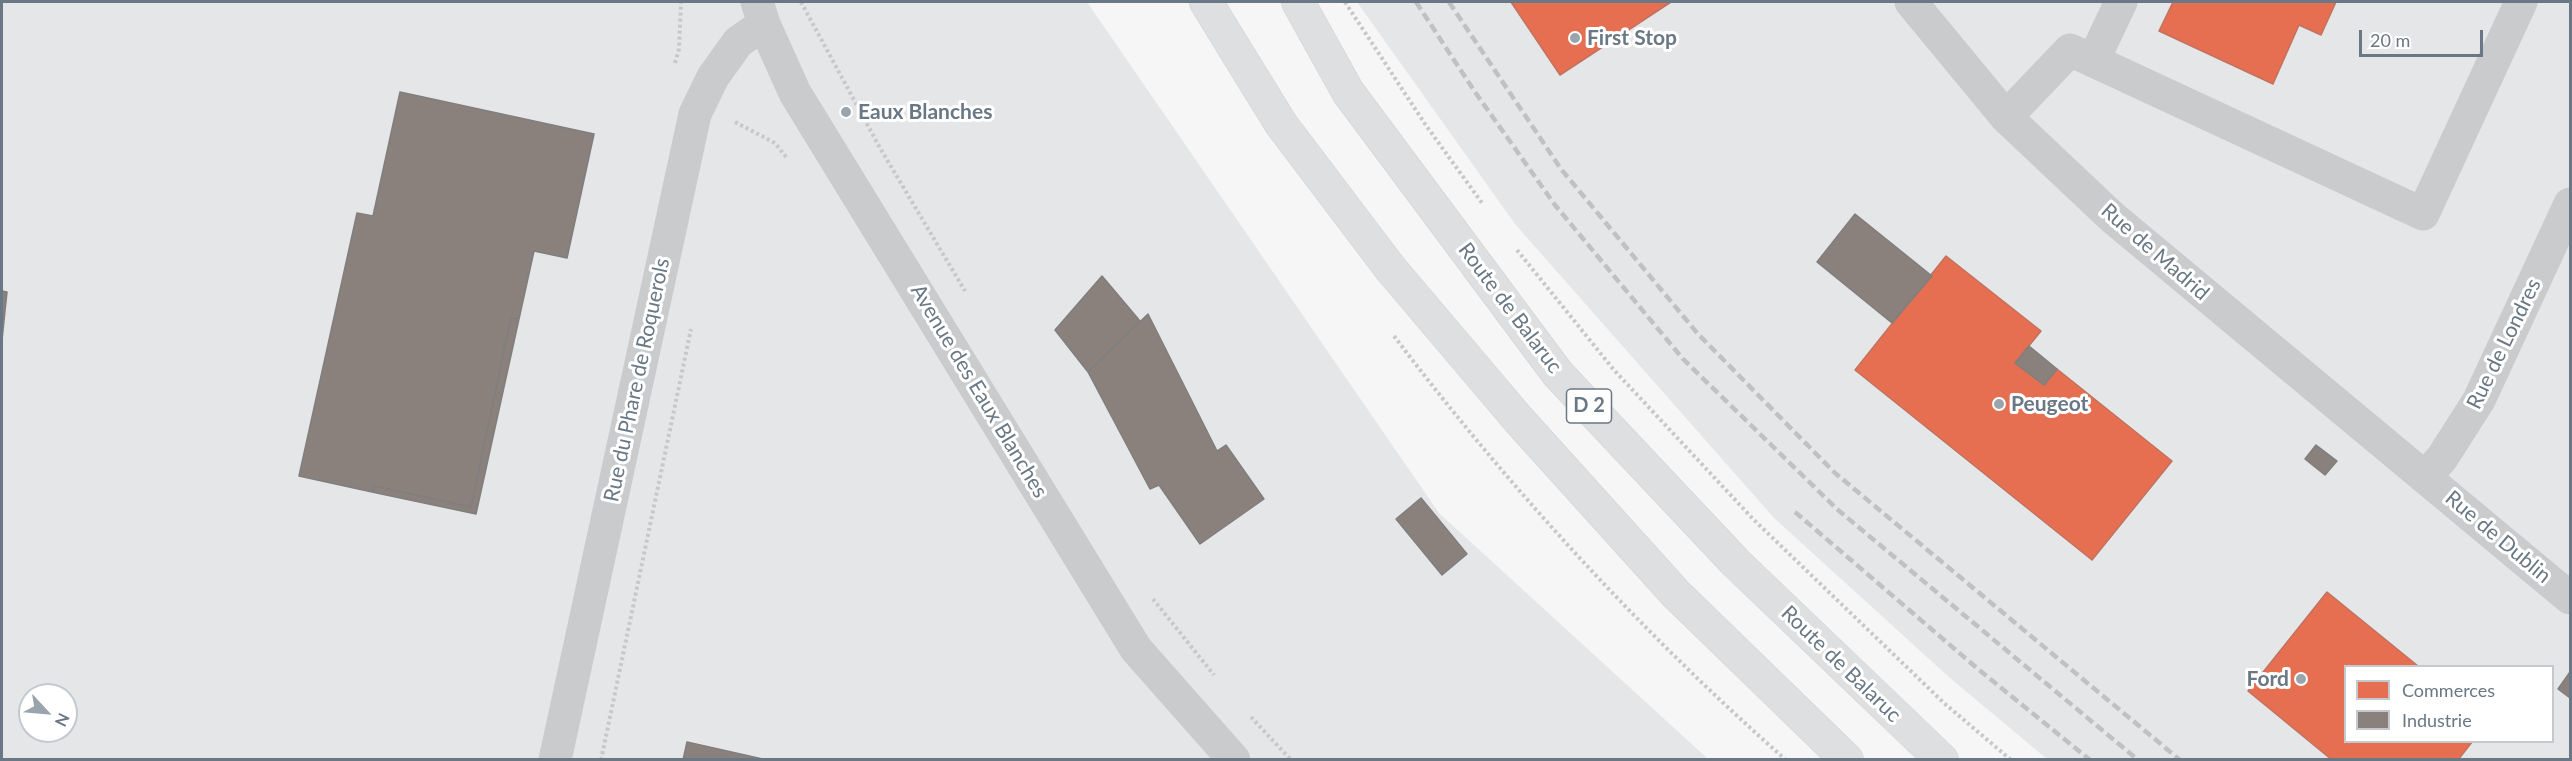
<!DOCTYPE html>
<html>
<head>
<meta charset="utf-8">
<style>
	body { margin:0 }
	#map { position:relative; width:2572px; height:761px; overflow:hidden; background:#f6f6f6; font-family:Lato,sans-serif }
	canvas { display:block }
	.frame { position:absolute; inset:0; border:3px solid #697884; pointer-events:none }
	.legend { position:absolute; left:2344px; top:665px; width:210px; height:78px; box-sizing:border-box; background:#fff; border:2px solid #c3c9ce; margin:0; padding:8px 10px; list-style:none; font-size:18px; color:#697884 }
	.legend li { display:flex; align-items:center; gap:12px; height:30px }
	.legend b { width:30px; border:2px solid #c3c9ce }
	.north { position:absolute; left:18px; top:683px; width:60px; height:60px; box-sizing:border-box; background:#fff; border:2px solid #c3c9ce; border-radius:50%; rotate:116deg; font-size:16px; font-weight:700; line-height:24px; text-align:center; color:#697884 }
	.north::after { content:''; display:block; margin:auto; width:21px; height:27px; background:#9aa4ac; clip-path:polygon(50% 0,100% 100%,50% 72%,0 100%) }
	.scale { position:absolute; left:2359px; top:30px; width:124px; height:27px; box-sizing:border-box; border:3px solid #697884; border-top:0; padding-left:8px; font-size:18px; line-height:21px; white-space:nowrap; color:#697884; -webkit-text-stroke:4px #fff; paint-order:stroke }
</style>
</head>
<body>
<div id="map">
<canvas width="2572" height="761"></canvas>
<div class="frame"></div>
<ul class="legend">
<li><b style="height:16px;background:#e76f51"></b>Commerces</li>
<li><b style="height:16px;background:#8a817c"></b>Industrie</li>
</ul>
<div class="north">N</div>
<div class="scale">20 m</div>
</div>
<script>
const ctx = document.querySelector('canvas').getContext('2d');
ctx.lineJoin = 'round';
function paint(path, color) { ctx.fillStyle = color; ctx.fill(path, 'evenodd'); }
function stroke(path, color, width, dash) { ctx.strokeStyle = color; ctx.lineWidth = width; ctx.lineCap = dash ? 'butt' : 'round'; ctx.setLineDash(dash || []); ctx.stroke(path); }
function label(font, color, halo, rows, align = 'center') {
  ctx.font = font + ' Lato,sans-serif'; ctx.lineWidth = 6; ctx.setLineDash([]); ctx.textBaseline = 'middle'; ctx.strokeStyle = halo; ctx.fillStyle = color; for (const [text, x, y, turn = 0] of rows) {
    ctx.save(); ctx.translate(x, y); ctx.rotate((+turn || 0) * Math.PI / 180); ctx.textAlign = isNaN(turn) ? turn : align; if (halo) ctx.strokeText(text, 0, 0); ctx.fillText(text, 0, 0); ctx.restore();
  }
}
paint(new Path2D(`
	M2,2H1087L1439,513L1708,759H2ZM30,695H66V731H30Z
	M1357,2H2570V759H2047L1950,678L1774,518L1515,224ZM2346,666H2552V742H2346Z`), '#e5e6e7');
const shops = new Path2D(`
	M1511,2H1671L1560,75Z
	M2173,2H2336L2321,35L2299,25L2273,84L2159,31Z
	M1946,256L2041,331L2015,363L2044,385L2057,369L2172,461L2092,560L1855,370Z
	M2327,592L2418,666H2346V742H2472L2458,760H2332L2248,691Z`);
paint(shops, '#e76f51');
stroke(shops, '#c17260', 1.5);
const industry = new Path2D(`
	M400,92L594,134L567,258L534,251L519,319L511,318L471,507L374,486L372,492L299,476L357,213L373,216Z
	M1855,214L1932,276L1892,323L1817,262Z
	M1102,276L1140,321L1088,372L1055,330Z
	M2,291L7,292L2,340Z
	M1148,314L1217,451L1226,445L1264,499L1200,544L1159,485L1150,489L1088,372Z
	M511,318L519,319L476,514L372,492L374,486L471,507Z
	M2029,346L2057,369L2044,385L2015,363Z
	M2316,445L2337,461L2325,475L2305,459Z
	M1421,498L1467,554L1442,575L1396,519Z
	M2570,672V698L2558,689Z
	M687,742L767,760H683Z`);
paint(industry, '#8a817c');
stroke(industry, '#807e7e', 1.5);
const major = new Path2D(`
	M1206,2L1281,124L1390,268L1518,419L1676,594L1847,760
	M1298,2L1348,92L1558,374L1736,563L1942,760`);
stroke(major, '#d2d3d4', 34);
stroke(new Path2D(`
	M801,2L880,148L965,291
	M1345,2L1425,124L1482,203
	M675,63L679,49L681,2
	M735,122L775,143L787,158
	M1517,250L1614,370L1753,519L1944,703L2011,760
	M1394,336C1510,489 1642,633 1786,760
	M1153,599L1214,675
	M1251,717L1291,760
	M601,760L691,329`), '#c7c8c9', 4, [3, 3]);
stroke(new Path2D(`
	M757,2L764,24L795,93L1136,649L1234,760
	M1911,2L2006,117L2112,217L2570,598
	M2093,61L2121,2
	M2006,117L2070,50L2423,214L2521,2
	M2425,477L2442,458L2479,400L2570,204
	M555,760L695,114L713,77L738,42L764,24`), '#c9cbcc', 33);
stroke(major, '#dedfe0', 33);
stroke(new Path2D(`
	M1416,2L1475,92L1555,205L1683,359L1838,510L2138,760
	M1449,2L1561,169L1698,334L1835,473L2180,760
	M1795,512L1978,669L2090,760`), '#c0c1c2', 4.5, [9, 4.5]);
for (const [x, y, r, color] of [
	[1575,38,6,"#9aa4ac"],
	[846,112,6,"#9aa4ac"],
	[1999,404,6,"#9aa4ac"],
	[2301,679,6,"#9aa4ac"]
]) { const dot = new Path2D(); dot.arc(x, y, r, 0, 2 * Math.PI); ctx.fillStyle = color; ctx.fill(dot); stroke(dot, '#fff', 2); }
for (const [x, y, w] of [
	[1589,406,45]
]) { const box = new Path2D(); box.roundRect(x - w / 2, y - 17, w, 34, 4.5); ctx.fillStyle = '#fff'; ctx.fill(box); stroke(box, '#697884', 1.5); }
label('bold 20px', '#697884', null, [
	["D 2",1589,406]
]);
label('bold 21px', '#697884', '#fff', [
	["First Stop",1587,38],
	["Eaux Blanches",858,112],
	["Peugeot",2011,404],
	["Ford",2289,679,"right"]
], 'left');
label('21px', '#697884', '#fff', [
	["Rue de Madrid",2155,252,41],
	["Route de Balaruc",1510,308,53],
	["Rue de Londres",2504,344,-64],
	["Rue du Phare de Roquerols",637,380,-78],
	["Avenue des Eaux Blanches",979,391,59],
	["Rue de Dublin",2498,537,40],
	["Route de Balaruc",1841,664,44]
]);
</script>
</body>
</html>
